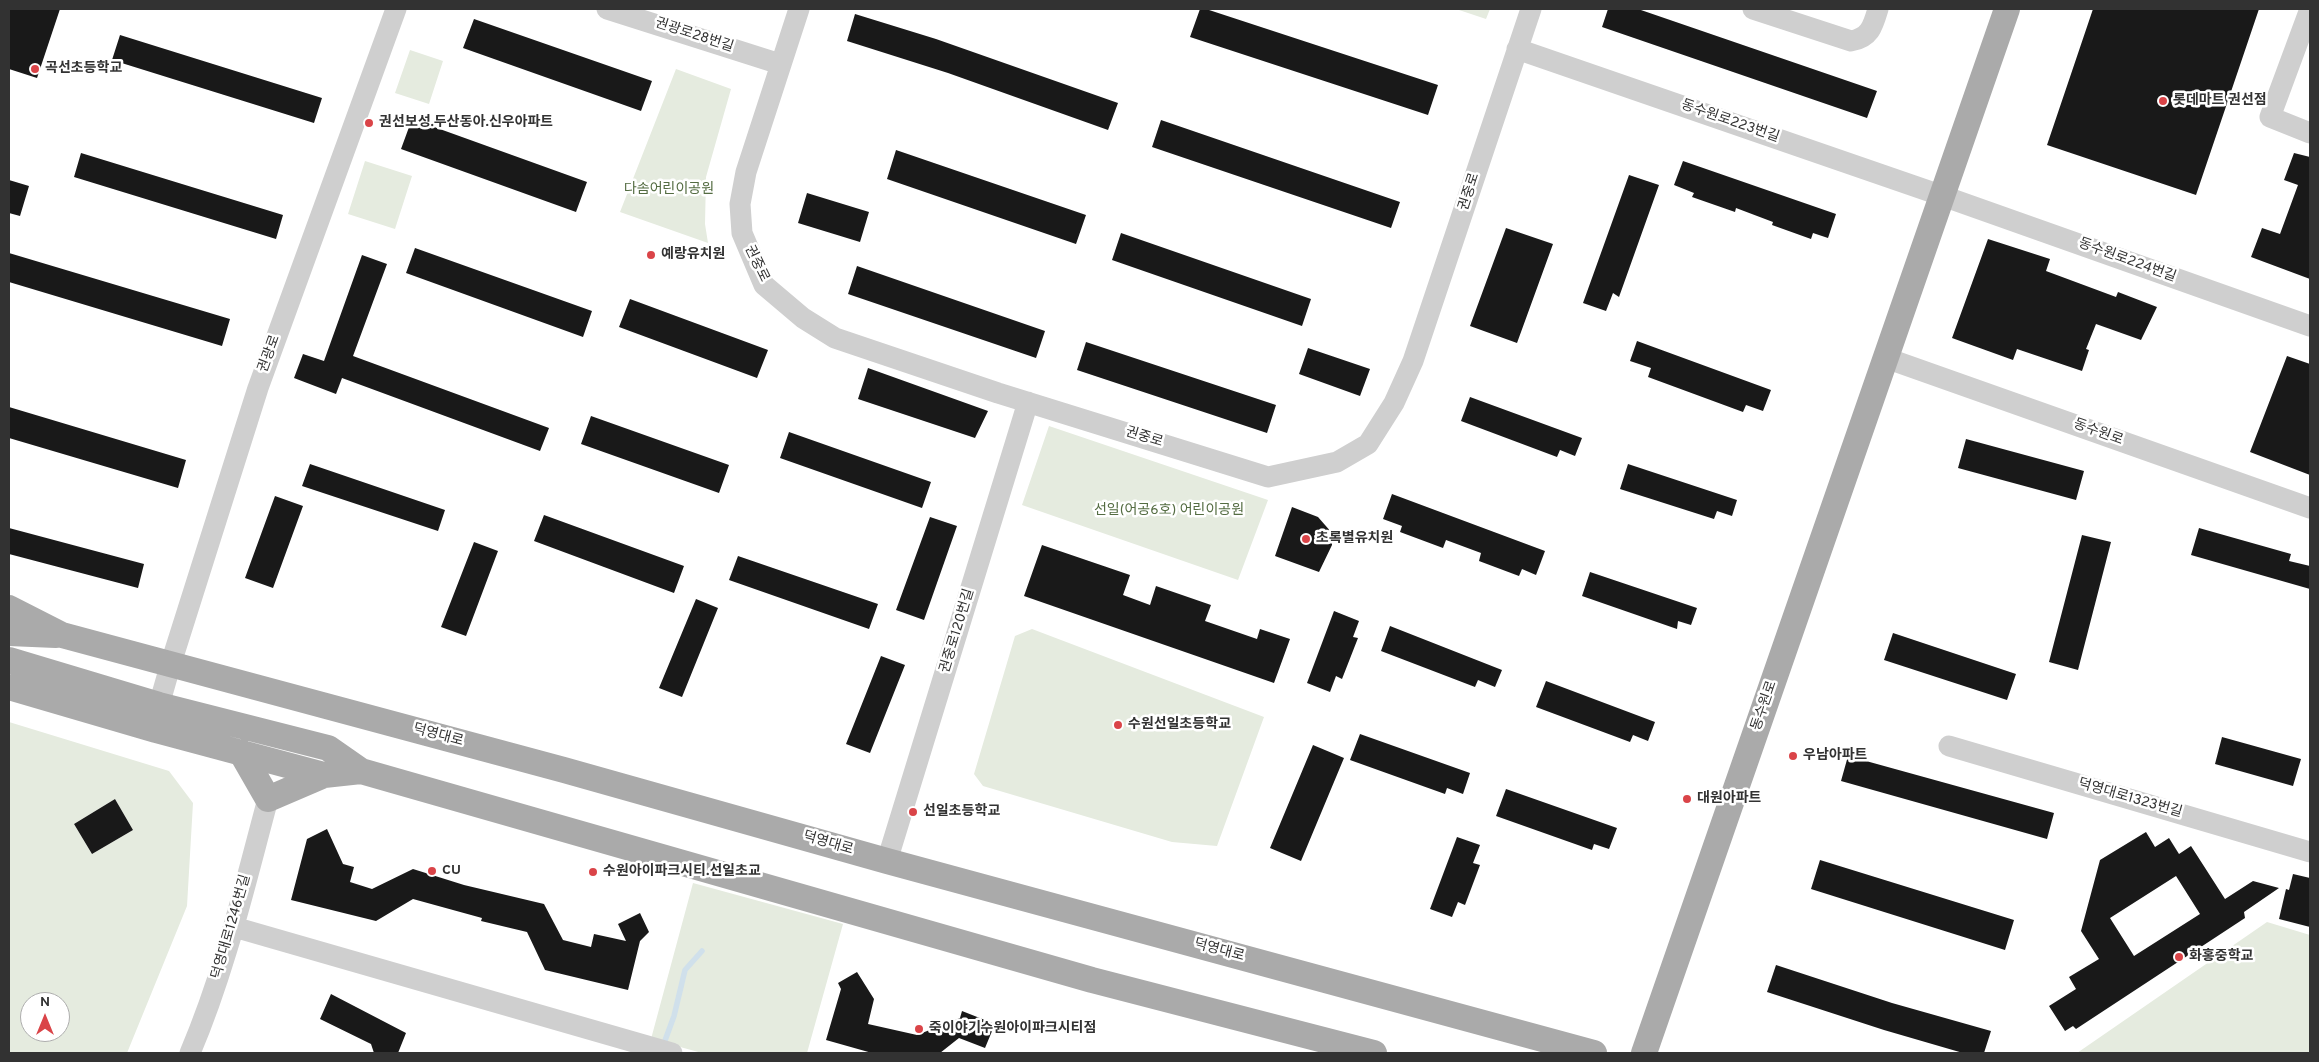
<!DOCTYPE html>
<html>
<head>
<meta charset="utf-8">
<style>
	body { margin:0 }
	#map { position:relative; width:2319px; height:1062px; overflow:hidden; background:#fff; font-family:Overpass,sans-serif }
	canvas { display:block }
	.frame { position:absolute; inset:0; border:10px solid #323232; pointer-events:none }
	.north { position:absolute; left:20px; top:992px; width:50px; height:50px; box-sizing:border-box; background:#fff; border:1px solid #adadad; border-radius:50%; rotate:0deg; font-size:14px; font-weight:700; line-height:20px; text-align:center; color:#323232 }
	.north::after { content:''; display:block; margin:auto; width:18px; height:22px; background:#da4448; clip-path:polygon(50% 0,100% 100%,50% 72%,0 100%) }
</style>
</head>
<body>
<div id="map">
<canvas width="2319" height="1062"></canvas>
<div class="frame"></div>
<div class="north">N</div>
</div>
<script>
const ctx = document.querySelector('canvas').getContext('2d');
ctx.lineJoin = 'round';
function paint(path, color) { ctx.fillStyle = color; ctx.fill(path, 'evenodd'); }
function stroke(path, color, width, dash) { ctx.strokeStyle = color; ctx.lineWidth = width; ctx.lineCap = dash ? 'butt' : 'round'; ctx.setLineDash(dash || []); ctx.stroke(path); }
function label(font, color, halo, rows, align = 'center') {
  ctx.font = font + ' Overpass,"Noto Sans KR",sans-serif'; ctx.lineWidth = 5; ctx.setLineDash([]); ctx.textBaseline = 'middle'; ctx.strokeStyle = halo; ctx.fillStyle = color; for (const [text, x, y, turn = 0] of rows) {
    ctx.save(); ctx.translate(x, y); ctx.rotate((+turn || 0) * Math.PI / 180); ctx.textAlign = isNaN(turn) ? turn : align; if (halo) ctx.strokeText(text, 0, 0); ctx.fillText(text, 0, 0); ctx.restore();
  }
}
paint(new Path2D(`
	M1456,9H1490L1486,19Z
	M410,50L443,61L429,104L395,93Z
	M676,69L731,89L706,177L705,224L708,243L620,212Z
	M365,161L412,176L395,229L348,214Z
	M1049,426L1268,500L1238,580L1022,505Z
	M1032,629L1264,717L1217,846L1172,842L983,786L974,774L1015,636Z
	M9,722L169,771L193,803L187,906L127,1053H9ZM115,799L133,830L92,854L74,824ZM30,1002H60V1032H30Z
	M693,883L843,924L807,1053H702L651,1039Z
	M2267,922L2310,935V1053H2077Z`), '#e5ebdf');
stroke(new Path2D(`
	M663,1046L674,1016L685,970L702,951`), '#d0e0eb', 5.5);
paint(new Path2D(`
	M9,9H60L37,78L9,69Z
	M1200,9H1206L1438,85L1428,115L1190,37Z
	M1608,9H1638L1877,91L1867,118L1602,27Z
	M2093,9H2259L2196,195L2047,145Z
	M855,14L936,39L1118,103L1108,130L948,73L847,41Z
	M474,19L652,81L641,111L463,48Z
	M120,35L322,98L314,123L112,60Z
	M412,119L587,182L576,212L401,149Z
	M1161,120L1400,202L1391,228L1152,147Z
	M896,150L1086,215L1076,244L887,179Z
	M81,153L283,215L276,239L74,177Z
	M2294,153L2310,157V279L2251,257L2262,228L2280,234L2298,185L2284,180Z
	M1683,161L1836,214L1828,238L1813,233L1811,239L1772,225L1773,222L1736,208L1735,212L1692,197L1694,193L1674,185Z
	M1629,175L1659,185L1619,297L1613,293L1606,311L1583,303Z
	M9,180L29,186L20,216L9,213Z
	M807,193L869,212L860,242L798,223Z
	M1506,228L1553,244L1517,343L1470,326Z
	M1121,233L1311,299L1302,326L1112,260Z
	M1988,239L2050,259L2046,271L2116,297L2118,292L2157,307L2141,340L2096,324L2086,349L2089,350L2082,371L2017,349L2013,360L1952,338Z
	M415,248L592,311L583,337L406,273Z
	M9,253L230,319L222,346L9,282Z
	M362,255L387,264L353,356L549,428L540,451L342,378L336,394L294,378L303,354L324,361Z
	M857,266L1045,331L1036,358L848,294Z
	M630,299L768,350L757,378L619,327Z
	M1637,341L1771,390L1763,411L1746,405L1743,412L1648,377L1651,368L1630,361Z
	M1086,342L1276,405L1267,433L1077,370Z
	M1308,348L1370,369L1360,396L1299,374Z
	M2287,356L2310,364V475L2250,452Z
	M868,368L988,411L975,438L858,399Z
	M1470,397L1582,438L1575,456L1560,450L1557,457L1461,421Z
	M9,407L186,460L178,488L9,438Z
	M591,416L729,465L719,493L581,444Z
	M789,432L931,482L922,508L780,458Z
	M1966,439L2084,471L2076,500L1958,468Z
	M310,464L445,510L438,531L302,486Z
	M1628,464L1737,500L1732,516L1717,511L1714,519L1620,489Z
	M1392,494L1545,551L1536,575L1522,569L1519,576L1479,561L1481,553L1446,540L1443,548L1400,532L1402,526L1383,519Z
	M275,496L303,506L273,588L245,578Z
	M1292,507L1318,517L1332,533V545L1319,572L1275,556Z
	M544,515L684,566L674,593L534,541Z
	M930,517L957,526L924,620L896,610Z
	M9,528L144,564L138,588L9,554Z
	M2199,528L2291,554L2289,561L2310,566V589L2191,555Z
	M2082,535L2111,542L2078,670L2049,662Z
	M474,542L498,551L466,636L441,627Z
	M1042,545L1130,575L1123,595L1150,605L1156,586L1211,605L1205,621L1257,639L1260,629L1290,639L1274,683L1024,596Z
	M738,556L878,604L869,629L729,580Z
	M1590,572L1697,608L1691,625L1678,621L1677,629L1582,596Z
	M696,599L718,608L682,697L659,688Z
	M1334,611L1359,621L1353,637L1358,638L1342,679L1336,676L1330,692L1307,683Z
	M1390,626L1502,670L1495,687L1478,680L1475,687L1381,651Z
	M1893,633L2016,674L2007,700L1884,660Z
	M881,656L905,665L870,753L846,744Z
	M1546,681L1655,722L1648,741L1633,735L1630,742L1536,707Z
	M1360,734L1470,773L1463,794L1447,788L1445,794L1350,760Z
	M2222,737L2301,759L2293,786L2215,764Z
	M1313,745L1344,758L1301,861L1270,848Z
	M1848,756L2054,813L2047,839L1841,781Z
	M1506,789L1617,828L1609,849L1594,844L1592,850L1496,816Z
	M115,799L133,830L92,854L74,824Z
	M327,829L343,864L354,867L350,882L372,889L413,869L464,885L544,904L563,940L591,947L594,934L626,941L618,924L640,913L649,932L640,941L628,990L545,970L527,932L481,921L482,918L413,899L376,921L291,900L307,839Z
	M2146,832L2155,847L2169,838L2179,854L2191,846L2225,899L2253,881L2279,888L2244,912L2245,918L2076,1029L2073,1026L2065,1031L2049,1006L2076,989L2069,977L2099,959L2081,931L2100,860ZM2176,876L2200,914L2134,956L2110,918Z
	M1457,837L1480,845L1473,863L1480,865L1465,905L1458,902L1452,917L1430,909Z
	M1820,860L2014,920L2005,950L1811,889Z
	M2293,874L2310,878V927L2279,919L2286,889L2289,890Z
	M1776,965L1892,1003L1991,1031L1984,1053H1963L1884,1030L1767,992Z
	M857,972L874,999L868,1024L917,1035L960,1018L962,1011L995,1024L985,1048L959,1038L940,1053H872L826,1040L841,989L838,983Z
	M331,994L406,1033L398,1053H374L371,1044L320,1019Z`), '#191919');
stroke(new Path2D(`
	M607,9L780,64
	M799,9L746,172L740,204L742,233L764,285L803,318L835,338L998,393L1268,477L1337,462L1368,444L1394,403L1413,361L1531,9
	M1753,9L1851,41C1870,38 1873,26 1878,9
	M2310,9L2270,117L2310,133
	M1517,49L1943,196L2310,326
	M1886,358L2310,508
	M159,705L171,663L258,388L396,9
	M1949,746L2310,852
	M887,861L1028,402
	M234,927L672,1053
	M190,1053C225,971 245,884 268,799`), '#cfcfcf', 21);
stroke(new Path2D(`
	M9,608L62,635L564,770L887,861L1594,1053
	M9,633L56,635
	M9,660L159,705L328,748L361,771
	M9,687L156,730L324,775L361,771L1092,980L1374,1053
	M241,752L268,799L324,775
	M1644,1053L2007,9`), '#aaa', 26);
for (const [x, y, r, color] of [
	[35,69,5,"#da4448"],
	[2163,101,5,"#da4448"],
	[369,123,5,"#da4448"],
	[651,255,5,"#da4448"],
	[1306,539,5,"#da4448"],
	[1118,725,5,"#da4448"],
	[1793,756,5,"#da4448"],
	[1687,799,5,"#da4448"],
	[913,812,5,"#da4448"],
	[432,871,5,"#da4448"],
	[593,872,5,"#da4448"],
	[2179,957,5,"#da4448"],
	[919,1029,5,"#da4448"]
]) { const dot = new Path2D(); dot.arc(x, y, r, 0, 2 * Math.PI); ctx.fillStyle = color; ctx.fill(dot); stroke(dot, '#fff', 2); }
label('14px', '#323232', '#fff', [
	["권광로28번길",694,36,18],
	["동수원로223번길",1730,122,19],
	["권중로",1470,192,-72],
	["동수원로224번길",2127,261,20],
	["권중로",756,264,64],
	["권광로",270,354,-70],
	["동수원로",2098,433,20],
	["권중로",1144,438,17],
	["권중로120번길",958,631,-73],
	["동수원로",1765,706,-71],
	["덕영대로",438,736,15],
	["덕영대로1323번길",2130,799,16],
	["덕영대로",828,844,16],
	["덕영대로1246번길",232,927,-74],
	["덕영대로",1219,951,15]
]);
label('bold 14px', '#323232', '#fff', [
	["곡선초등학교",45,69],
	["롯데마트 권선점",2173,101],
	["권선보성.두산동아.신우아파트",379,123],
	["예랑유치원",661,255],
	["초록별유치원",1316,539],
	["수원선일초등학교",1128,725],
	["우남아파트",1803,756],
	["대원아파트",1697,799],
	["선일초등학교",923,812],
	["CU",442,871],
	["수원아이파크시티.선일초교",603,872],
	["화홍중학교",2189,957],
	["죽이야기수원아이파크시티점",929,1029]
], 'left');
label('14px', '#546c42', '#fff', [
	["다솜어린이공원",669,190],
	["선일(어공6호) 어린이공원",1169,511]
]);
</script>
</body>
</html>
